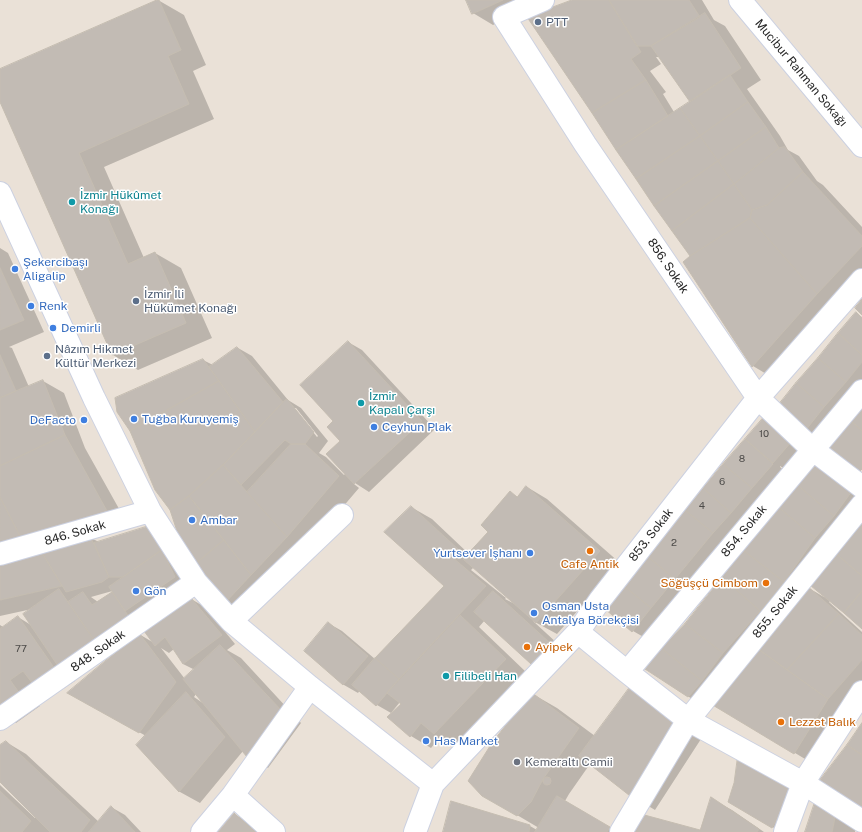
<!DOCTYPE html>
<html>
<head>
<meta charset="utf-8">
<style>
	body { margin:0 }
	canvas { display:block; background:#eae1d7 }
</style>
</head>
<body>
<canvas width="862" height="832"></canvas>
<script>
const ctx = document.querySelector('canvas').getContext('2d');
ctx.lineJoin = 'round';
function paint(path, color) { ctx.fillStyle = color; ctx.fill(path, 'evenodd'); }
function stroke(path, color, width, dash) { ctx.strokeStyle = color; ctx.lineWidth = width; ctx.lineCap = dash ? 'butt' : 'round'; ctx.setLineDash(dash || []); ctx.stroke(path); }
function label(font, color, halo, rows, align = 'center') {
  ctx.font = font + ' "Public Sans",sans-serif'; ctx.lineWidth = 3; ctx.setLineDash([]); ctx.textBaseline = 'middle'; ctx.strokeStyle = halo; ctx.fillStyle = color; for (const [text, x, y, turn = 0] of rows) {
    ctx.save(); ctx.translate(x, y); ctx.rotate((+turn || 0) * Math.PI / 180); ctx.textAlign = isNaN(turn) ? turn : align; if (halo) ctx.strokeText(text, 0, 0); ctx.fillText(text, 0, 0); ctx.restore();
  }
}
paint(new Path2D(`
	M158,0L184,15L206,65L193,71L214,119L104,167L144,258L155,253L181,268L212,338L138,370L113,355L0,100V70Z
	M467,0H523L527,10L493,25L473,13Z
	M575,0H702L714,20L725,26L761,80L747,89L780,136L788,150L799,156L817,181L823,185L862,227V279L773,378L753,366L684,262L691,257ZM656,57H660L691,102L674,112L663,94L666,92L650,71L661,64Z
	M0,248L8,253L44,332L9,347L12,348L29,387L43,381L64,393L85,448L127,523L89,537L99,542L149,527L188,585L67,669L75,681L54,695L38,686L30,692L40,706L16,723L0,714V625L3,627L18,617L31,625L32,609L0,616ZM116,590L98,602L91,597Z
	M856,314L862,317V387L819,438L806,430Z
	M348,342L362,350L435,429L369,492L355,483L354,484L359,488L307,549L239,611L225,603L194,566L203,360L213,365L238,348L252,356L288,400L301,408L328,441L319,453L326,457L344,475L346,473L341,441L335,421ZM294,408H296L318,436L317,437Z
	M764,418L806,449L788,471L780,466V467L786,472L647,639L633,631L703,488Z
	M814,461L862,497L703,705L689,697L647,668L686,624Z
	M527,487L547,499L620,563L557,634L533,621L570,655L552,675L532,663L485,620L479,627L526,672L455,745L440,737L431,748L411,736L388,717L402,704L400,702L391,713L377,705L360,690L358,693L344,685L306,651L328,623L342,631L375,659L445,586L411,507L432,519L469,554L489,531L510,493L518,497ZM474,567L515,604L505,599L506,598L471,570Z
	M862,515V628L830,600L829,602L862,632V684L842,707L848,712L815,765L712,703L755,646L807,587L824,597L825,596L807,581L834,552Z
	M191,599L205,607L235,644L227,650L241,658L301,723L268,768L248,756L243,751L200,803L180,792L138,745L146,736L89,704L139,634L154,643ZM161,648L169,653L174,649L183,664L195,670L185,679ZM196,694L203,703L194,697Z
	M630,688L701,739L655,810L635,798L590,764L569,794L565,801L617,832H444L530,826L537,830L539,828L483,795L531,693L557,708L595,736Z
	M6,742L26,754L99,822L111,807L125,815L141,832H0V785L35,818L36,817L0,781V747Z
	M794,786L781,832L730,802Z
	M712,799L732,810L764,832H627L701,831Z
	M816,804L856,826L855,832H807Z
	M234,814L260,829L263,832H219Z`), '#0003');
const building = new Path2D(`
	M157,0H159L181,50L168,56L189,104L79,153L128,264L155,252L186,323L112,355L0,102V69Z
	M466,0H503L472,14Z
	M572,0H609L641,52L631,59L646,80L592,113L527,17Z
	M609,0H689L700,17L651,46H637Z
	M705,13L741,68L690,102L651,46Z
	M730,75L748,102L700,136L680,108Z
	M646,80L668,116L616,150L592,113Z
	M748,102L766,127L718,161L700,136Z
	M680,108L700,136L636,179L616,150Z
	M766,127L779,148L734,184L718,161Z
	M700,136L718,161L654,206L636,179Z
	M785,147L803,172L767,205L752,210L734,184L779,148Z
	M718,161L734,184L672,231L654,206Z
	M803,172L862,236V246L817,294L750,218L752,210L767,205Z
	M734,184L752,210L750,218L690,256L672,231Z
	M750,218L817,294L752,367L683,262L690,256Z
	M0,268L24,320L0,330Z
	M862,299V315L855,308Z
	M856,312L862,318V355L838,333Z
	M838,333L862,355V362L846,382L818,358Z
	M348,341L422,421L354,484L326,454L340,441L327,427L333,421L300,385Z
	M237,347L283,402L255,432L209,367Z
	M0,355L16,391L0,398Z
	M818,358L846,382L824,407L796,383Z
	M203,359L219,381L130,431L117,412L115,398Z
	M43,380L65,435L0,466V398Z
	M219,381L255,432L223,465L189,496L170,510L155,490L130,431Z
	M796,383L824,407L805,431L776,408Z
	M287,399L314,432L305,444H291L285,440L241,485L223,465L283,402Z
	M862,405V431L849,419Z
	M764,417L792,441L773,463L745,439Z
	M849,419L862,431V469L859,472L827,445Z
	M65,435L107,511L23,542L0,497V466Z
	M745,439L773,464L752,488L723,464Z
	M291,444H305L339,476L287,537L247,492Z
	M813,459L852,491L834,516L795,483Z
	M723,464L752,488L731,513L703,488Z
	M223,465L287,537L251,575L189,496Z
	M795,483L834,516L815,538L776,505Z
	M526,486L600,551L536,623L463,559L488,532L481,525L510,491L517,497Z
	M703,488L731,513L713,533L685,510Z
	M189,496L224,540L193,566L183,549L170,510Z
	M0,497L23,542L0,549Z
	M776,505L815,538L784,582L743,550Z
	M411,506L458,549L452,557L486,586L399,679L375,658L444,586L384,532Z
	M685,510L713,533L675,579L647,556Z
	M862,513V576L833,551Z
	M149,526L162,550L123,577H109L94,543Z
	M90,536L109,577L102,582L66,592L41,551Z
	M224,540L251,575L224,604L193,566Z
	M162,550L175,577L125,611L109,587Z
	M743,550L784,582L760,611L722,577Z
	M41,551L62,586L0,600V564Z
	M833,551L862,576V591L844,613L805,581Z
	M647,556L675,579L651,608L624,586Z
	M722,577L760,611L723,653L685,624Z
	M624,586L651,608L632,632L605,609Z
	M807,586L839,614L787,670L754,646Z
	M59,589L94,640L58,666L23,614Z
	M493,591L550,643L531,664L474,612Z
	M862,591V629L844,613Z
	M83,592L92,605L112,592L129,617L94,640L68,602Z
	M191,598L222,635L183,664L165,637L155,646L144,631Z
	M839,614L862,635V660L828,699L787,670Z
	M460,615L506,659L434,734L421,723L410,737L387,717L401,704L387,693Z
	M18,616L55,669L33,684L23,671L10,680L20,694L0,708V629Z
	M328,622L368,656L343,685L304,651Z
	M685,624L723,653L702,681L661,648Z
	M139,633L176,682L139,733L67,693Z
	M220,645L281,710L247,757L183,679Z
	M754,646L828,699L794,754L711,704Z
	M661,648L702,681L688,697L645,669Z
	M375,658L399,679L376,706L352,685Z
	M630,687L681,727L634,799L579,756Z
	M186,692L225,737L179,792L136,745Z
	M531,692L579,728L543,779L531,802L517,816L482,796L468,781L490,746Z
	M862,723V755L847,745Z
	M6,741L90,820L81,832H50L0,782V745Z
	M847,745L862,755V809L820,780Z
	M738,756L794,786L772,828L728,802L734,783Z
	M543 781a4 4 0 1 1 8 0a4 4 0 1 1-8 0Z
	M0,791L31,821L22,832H0Z
	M557,796L610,827L607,832H535Z
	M711,797L759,829L757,832H625L637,813L700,830Z
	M451,801L530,825L529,832H443Z
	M815,802L836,813L832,832H805Z
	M111,806L135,832H89Z
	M234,813L255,832H218Z`);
paint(building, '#c2bbb4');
stroke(building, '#c5bdb1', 1);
const minor = new Path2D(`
	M543,0L504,17L585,144L758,398L812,449L862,487
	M740,0L862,146
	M0,193L94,398L150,511L196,582L231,621L310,687L433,784
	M0,554L150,511
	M231,621L342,515
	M578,632L627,672L688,720L803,783L862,821
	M627,672L862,391
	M0,719L196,582
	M233,795L274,832
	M202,832L233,795L310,687
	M415,832L433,784L578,632L600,600L758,398L862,280
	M621,832L688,720L862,505
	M785,832L803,783L862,692`);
stroke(minor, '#ccd1e1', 24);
stroke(minor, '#fff', 22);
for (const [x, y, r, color] of [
	[538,22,4,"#5c6f8a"],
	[72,202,4,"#0f9aa8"],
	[15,269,4,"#3f7fe0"],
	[136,301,4,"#5c6f8a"],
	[31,306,4,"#3f7fe0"],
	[53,328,4,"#3f7fe0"],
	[47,356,4,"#5c6f8a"],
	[361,403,4,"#0f9aa8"],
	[134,419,4,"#3f7fe0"],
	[84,420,4,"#3f7fe0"],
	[374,427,4,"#3f7fe0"],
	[192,520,4,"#3f7fe0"],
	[590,551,4,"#e8710a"],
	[530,553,4,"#3f7fe0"],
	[766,583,4,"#e8710a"],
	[136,591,4,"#3f7fe0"],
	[534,613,4,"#3f7fe0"],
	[527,647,4,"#e8710a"],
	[446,676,4,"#0f9aa8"],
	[781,722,4,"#e8710a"],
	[426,741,4,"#3f7fe0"],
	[517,762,4,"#6b7280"]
]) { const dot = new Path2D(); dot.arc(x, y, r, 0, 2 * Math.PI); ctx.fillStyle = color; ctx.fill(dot); stroke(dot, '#fff', 1.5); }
label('10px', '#4e4c4a', null, [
	["10",764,434],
	["8",742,459],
	["6",722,482],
	["4",702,506],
	["2",674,543],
	["77",21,649]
]);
label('12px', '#4e5e75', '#fff', [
	["PTT",546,22],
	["İzmir İli",144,294],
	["Hükümet Konağı",144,308],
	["Nâzım Hikmet",55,349],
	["Kültür Merkezi",55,363]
], 'left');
label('12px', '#272727', '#fff', [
	["Mucibur Rahman Sokağı",801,73,50],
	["856. Sokak",668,266,56],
	["854. Sokak",744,531,-50],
	["846. Sokak",75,533,-16],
	["853. Sokak",651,535,-52],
	["855. Sokak",775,612,-51],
	["848. Sokak",98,651,-35]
]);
label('12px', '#0d838f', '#fff', [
	["İzmir Hükûmet",80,195],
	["Konağı",80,209],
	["İzmir",369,396],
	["Kapalı Çarşı",369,410],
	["Filibeli Han",454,676]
], 'left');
label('12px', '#366cbe', '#fff', [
	["Şekercibaşı",23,262],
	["Aligalip",23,276],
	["Renk",39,306],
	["Demirli",61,328],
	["Tuğba Kuruyemiş",142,419],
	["DeFacto",76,420,"right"],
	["Ceyhun Plak",382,427],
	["Ambar",200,520],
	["Yurtsever İşhanı",522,553,"right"],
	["Gön",144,591],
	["Osman Usta",542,606],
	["Antalya Börekçisi",542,620],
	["Has Market",434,741]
], 'left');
label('12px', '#c56008', '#fff', [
	["Cafe Antik",590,564,"center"],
	["Söğüşçü Cimbom",758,583,"right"],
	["Ayipek",535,647],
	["Lezzet Balık",789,722]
], 'left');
label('12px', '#5b616d', '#fff', [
	["Kemeraltı Camii",525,762]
], 'left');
</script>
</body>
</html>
